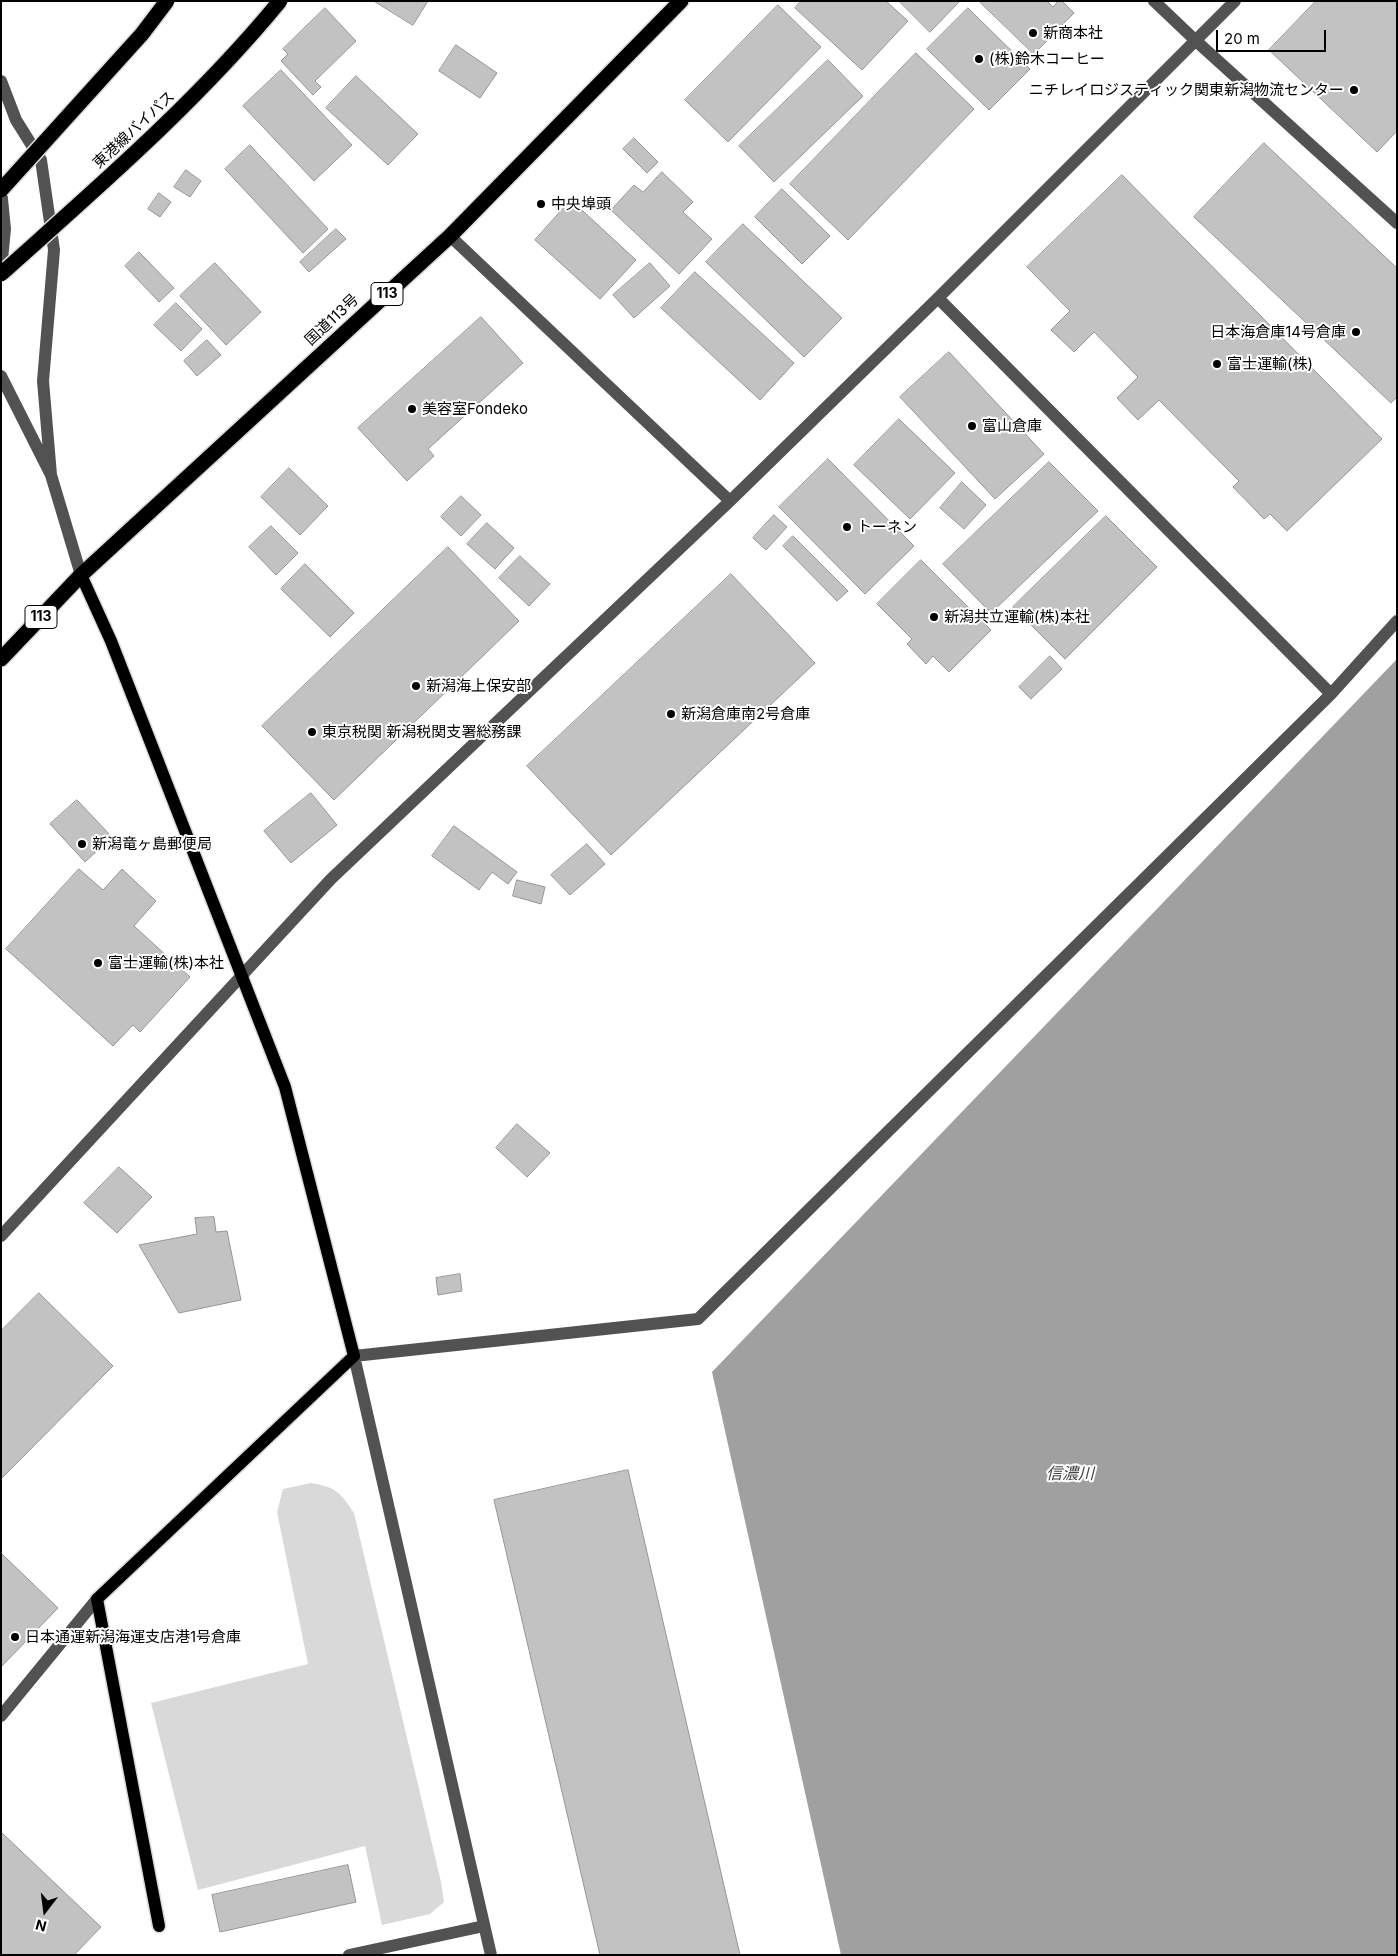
<!DOCTYPE html>
<html>
<head>
<meta charset="utf-8">
<style>
	body { margin:0 }
	#map { position:relative; width:1398px; height:1956px; overflow:hidden; background:#fff; font-family:Inter,sans-serif }
	canvas { display:block }
	.frame { position:absolute; inset:0; border:2px solid #000; pointer-events:none }
	.north { position:absolute; left:20px; top:1886px; width:50px; height:50px; -webkit-text-stroke:4px #fff; paint-order:stroke; rotate:195deg; font-size:14px; font-weight:700; line-height:20px; text-align:center; color:#000 }
	.north::after { content:''; display:block; margin:auto; width:18px; height:22px; background:#000; clip-path:polygon(50% 0,100% 100%,50% 72%,0 100%) }
	.scale { position:absolute; left:1216px; top:30px; width:110px; height:22px; box-sizing:border-box; border:2px solid #000; border-top:0; padding-left:6px; font-size:15px; line-height:18px; white-space:nowrap; color:#000; -webkit-text-stroke:4px #fff; paint-order:stroke }
</style>
</head>
<body>
<div id="map">
<canvas width="1398" height="1956"></canvas>
<div class="frame"></div>
<div class="north">N</div>
<div class="scale">20 m</div>
</div>
<script>
const ctx = document.querySelector('canvas').getContext('2d');
ctx.lineJoin = 'round';
function paint(path, color) { ctx.fillStyle = color; ctx.fill(path, 'evenodd'); }
function stroke(path, color, width, dash) { ctx.strokeStyle = color; ctx.lineWidth = width; ctx.lineCap = dash ? 'butt' : 'round'; ctx.setLineDash(dash || []); ctx.stroke(path); }
function label(font, color, halo, rows, align = 'center') {
  ctx.font = font + ' Inter,"Noto Sans JP",sans-serif'; ctx.lineWidth = 4; ctx.setLineDash([]); ctx.textBaseline = 'middle'; ctx.strokeStyle = halo; ctx.fillStyle = color; for (const [text, x, y, turn = 0] of rows) {
    ctx.save(); ctx.translate(x, y); ctx.rotate((+turn || 0) * Math.PI / 180); ctx.textAlign = isNaN(turn) ? turn : align; if (halo) ctx.strokeText(text, 0, 0); ctx.fillText(text, 0, 0); ctx.restore();
  }
}
paint(new Path2D(`
	M311,1483C336,1487 340,1492 354,1513L441,1882L444,1902L430,1914L382,1925L365,1846L198,1890L151,1703L308,1664L277,1512L283,1489Z`), '#d9d9d9');
paint(new Path2D(`
	M1397,659V1955H841L712,1372Z`), '#a0a0a0');
const building = new Path2D(`
	M374,1H428L413,25Z
	M801,1H886L908,21L862,70L795,8Z
	M899,1H960L930,32Z
	M979,1H1047L1053,7L1058,1H1062L1074,13L1034,54Z
	M1316,1H1397V131L1377,152L1269,50Z
	M778,5L821,47L728,142L685,100Z
	M325,8L356,41L315,81L321,87L313,95L281,61L288,54L283,49Z
	M968,8L1030,69L989,110L927,49Z
	M456,45L497,73L480,98L439,71Z
	M916,53L974,109L848,240L790,184Z
	M828,60L863,96L774,182L739,146Z
	M281,70L352,145L314,181L243,106Z
	M356,76L418,134L388,165L326,108Z
	M634,138L658,162L647,173L623,149Z
	M1264,143L1397,268V397L1391,403L1194,217Z
	M250,145L328,229L303,253L225,169Z
	M186,170L201,181L190,197L174,187Z
	M662,172L693,202L683,212L712,239L679,274L611,210L634,185L643,192Z
	M1122,175L1382,439L1287,531L1270,514L1264,519L1233,487L1239,481L1159,400L1138,420L1117,398L1138,377L1094,332L1074,352L1051,330L1070,311L1027,267Z
	M782,189L830,236L802,264L755,217Z
	M159,193L171,202L160,217L148,209Z
	M571,200L636,260L600,299L535,240Z
	M743,224L842,318L804,357L706,262Z
	M336,229L346,239L309,272L300,262Z
	M139,252L174,288L159,302L125,266Z
	M215,263L261,312L226,345L180,296Z
	M650,263L670,286L634,318L613,295Z
	M695,272L794,363L760,400L661,308Z
	M176,303L202,329L181,351L154,325Z
	M481,317L523,363L428,449L434,456L407,481L358,428Z
	M207,340L221,355L197,376L184,361Z
	M949,352L1044,454L995,499L900,397Z
	M899,419L955,473L910,519L854,465Z
	M828,459L914,546L865,594L779,507Z
	M1049,462L1098,511L991,613L943,564Z
	M289,468L328,506L300,535L261,497Z
	M962,482L986,505L964,529L940,508Z
	M461,496L481,515L461,536L441,517Z
	M774,515L787,527L766,550L753,538Z
	M1106,516L1157,567L1065,659L1013,607Z
	M487,523L514,548L495,569L467,544Z
	M271,526L298,553L276,575L249,547Z
	M793,536L848,591L837,601L783,546Z
	M448,547L519,621L334,800L262,726Z
	M520,556L550,584L529,606L499,578Z
	M921,560L991,630L949,672L933,656L926,664L907,644L912,639L877,604Z
	M305,564L354,613L330,637L281,589Z
	M731,574L815,663L611,855L527,766Z
	M1050,656L1062,669L1031,699L1019,687Z
	M311,793L337,825L291,863L264,831Z
	M77,800L112,837L85,862L50,824Z
	M454,826L517,872L508,884L492,872L479,890L432,856Z
	M587,844L605,864L570,895L551,875Z
	M79,869L103,890L122,869L156,901L134,926L190,977L140,1032L133,1025L113,1046L6,949Z
	M517,880L545,887L541,904L513,896Z
	M517,1124L550,1153L527,1177L496,1148Z
	M119,1167L152,1197L117,1233L84,1203Z
	M214,1217L216,1232L227,1231L241,1300L179,1313L139,1245L197,1234L195,1218Z
	M460,1274L462,1291L438,1295L436,1278Z
	M39,1293L113,1366L1,1479V1331Z
	M628,1470L740,1955H600L494,1500Z
	M1,1553L58,1608L1,1667Z
	M1,1832L101,1927L74,1955H1Z
	M348,1865L356,1902L220,1932L212,1895Z`);
paint(building, '#c2c2c2');
stroke(building, '#969696', 1);
const major = new Path2D(`
	M81,575L111,641L285,1087L354,1356L97,1599L159,1926`);
const highway = new Path2D(`
	M1,659L81,575L450,236L681,1`);
stroke(major, '#dbdbdb', 15);
stroke(highway, '#dbdbdb', 18);
stroke(new Path2D(`
	M1154,1L1195,40L1397,223
	M1,81L16,120L41,160L54,250L43,381L51,475
	M1,189L5,229L1,270
	M450,236L730,501
	M938,298L1331,694
	M1,376L51,475L81,575
	M1,1236L331,879L730,501L938,298L1235,1
	M1,1716L97,1599
	M349,1955L484,1926
	M491,1955L354,1356L698,1319L1331,694L1397,621`), '#525252', 12);
stroke(major, '#000', 12);
stroke(highway, '#000', 15);
const highwayBridge = new Path2D(`
	M1,190L142,34L167,1
	M1,274C98,187 197,102 280,1`);
stroke(highwayBridge, '#dbdbdb', 18, []);
stroke(highwayBridge, '#000', 15);
for (const [x, y, r, color] of [
	[1033,33,5,"#000"],
	[979,59,5,"#000"],
	[1354,90,5,"#000"],
	[541,204,5,"#000"],
	[1356,332,5,"#000"],
	[1217,364,5,"#000"],
	[412,409,5,"#000"],
	[972,426,5,"#000"],
	[847,527,5,"#000"],
	[934,617,5,"#000"],
	[416,686,5,"#000"],
	[671,714,5,"#000"],
	[312,732,5,"#000"],
	[82,844,5,"#000"],
	[98,963,5,"#000"],
	[15,1637,5,"#000"]
]) { const dot = new Path2D(); dot.arc(x, y, r, 0, 2 * Math.PI); ctx.fillStyle = color; ctx.fill(dot); stroke(dot, '#fff', 2); }
for (const [x, y, w] of [
	[387,294,32],
	[41,617,32]
]) { const box = new Path2D(); box.roundRect(x - w / 2, y - 11.5, w, 23, 4); ctx.fillStyle = '#fff'; ctx.fill(box); stroke(box, '#000', 1); }
label('bold 14px', '#000', null, [
	["113",387,294],
	["113",41,617]
]);
label('15px', '#000', '#fff', [
	["新商本社",1043,33],
	["(株)鈴木コーヒー",989,59],
	["ニチレイロジスティック関東新潟物流センター",1344,90,"right"],
	["中央埠頭",551,204],
	["日本海倉庫14号倉庫",1346,332,"right"],
	["富士運輸(株)",1227,364],
	["美容室Fondeko",422,409],
	["富山倉庫",982,426],
	["トーネン",857,527],
	["新潟共立運輸(株)本社",944,617],
	["新潟海上保安部",426,686],
	["新潟倉庫南2号倉庫",681,714],
	["東京税関 新潟税関支署総務課",322,732],
	["新潟竜ヶ島郵便局",92,844],
	["富士運輸(株)本社",108,963],
	["日本通運新潟海運支店港1号倉庫",25,1637]
], 'left');
label('15px', '#000', '#fff', [
	["東港線バイパス",134,130,-43],
	["国道113号",332,320,-43]
]);
label('italic 16px', '#414141', '#fff', [
	["信濃川",1070,1474]
]);
</script>
</body>
</html>
